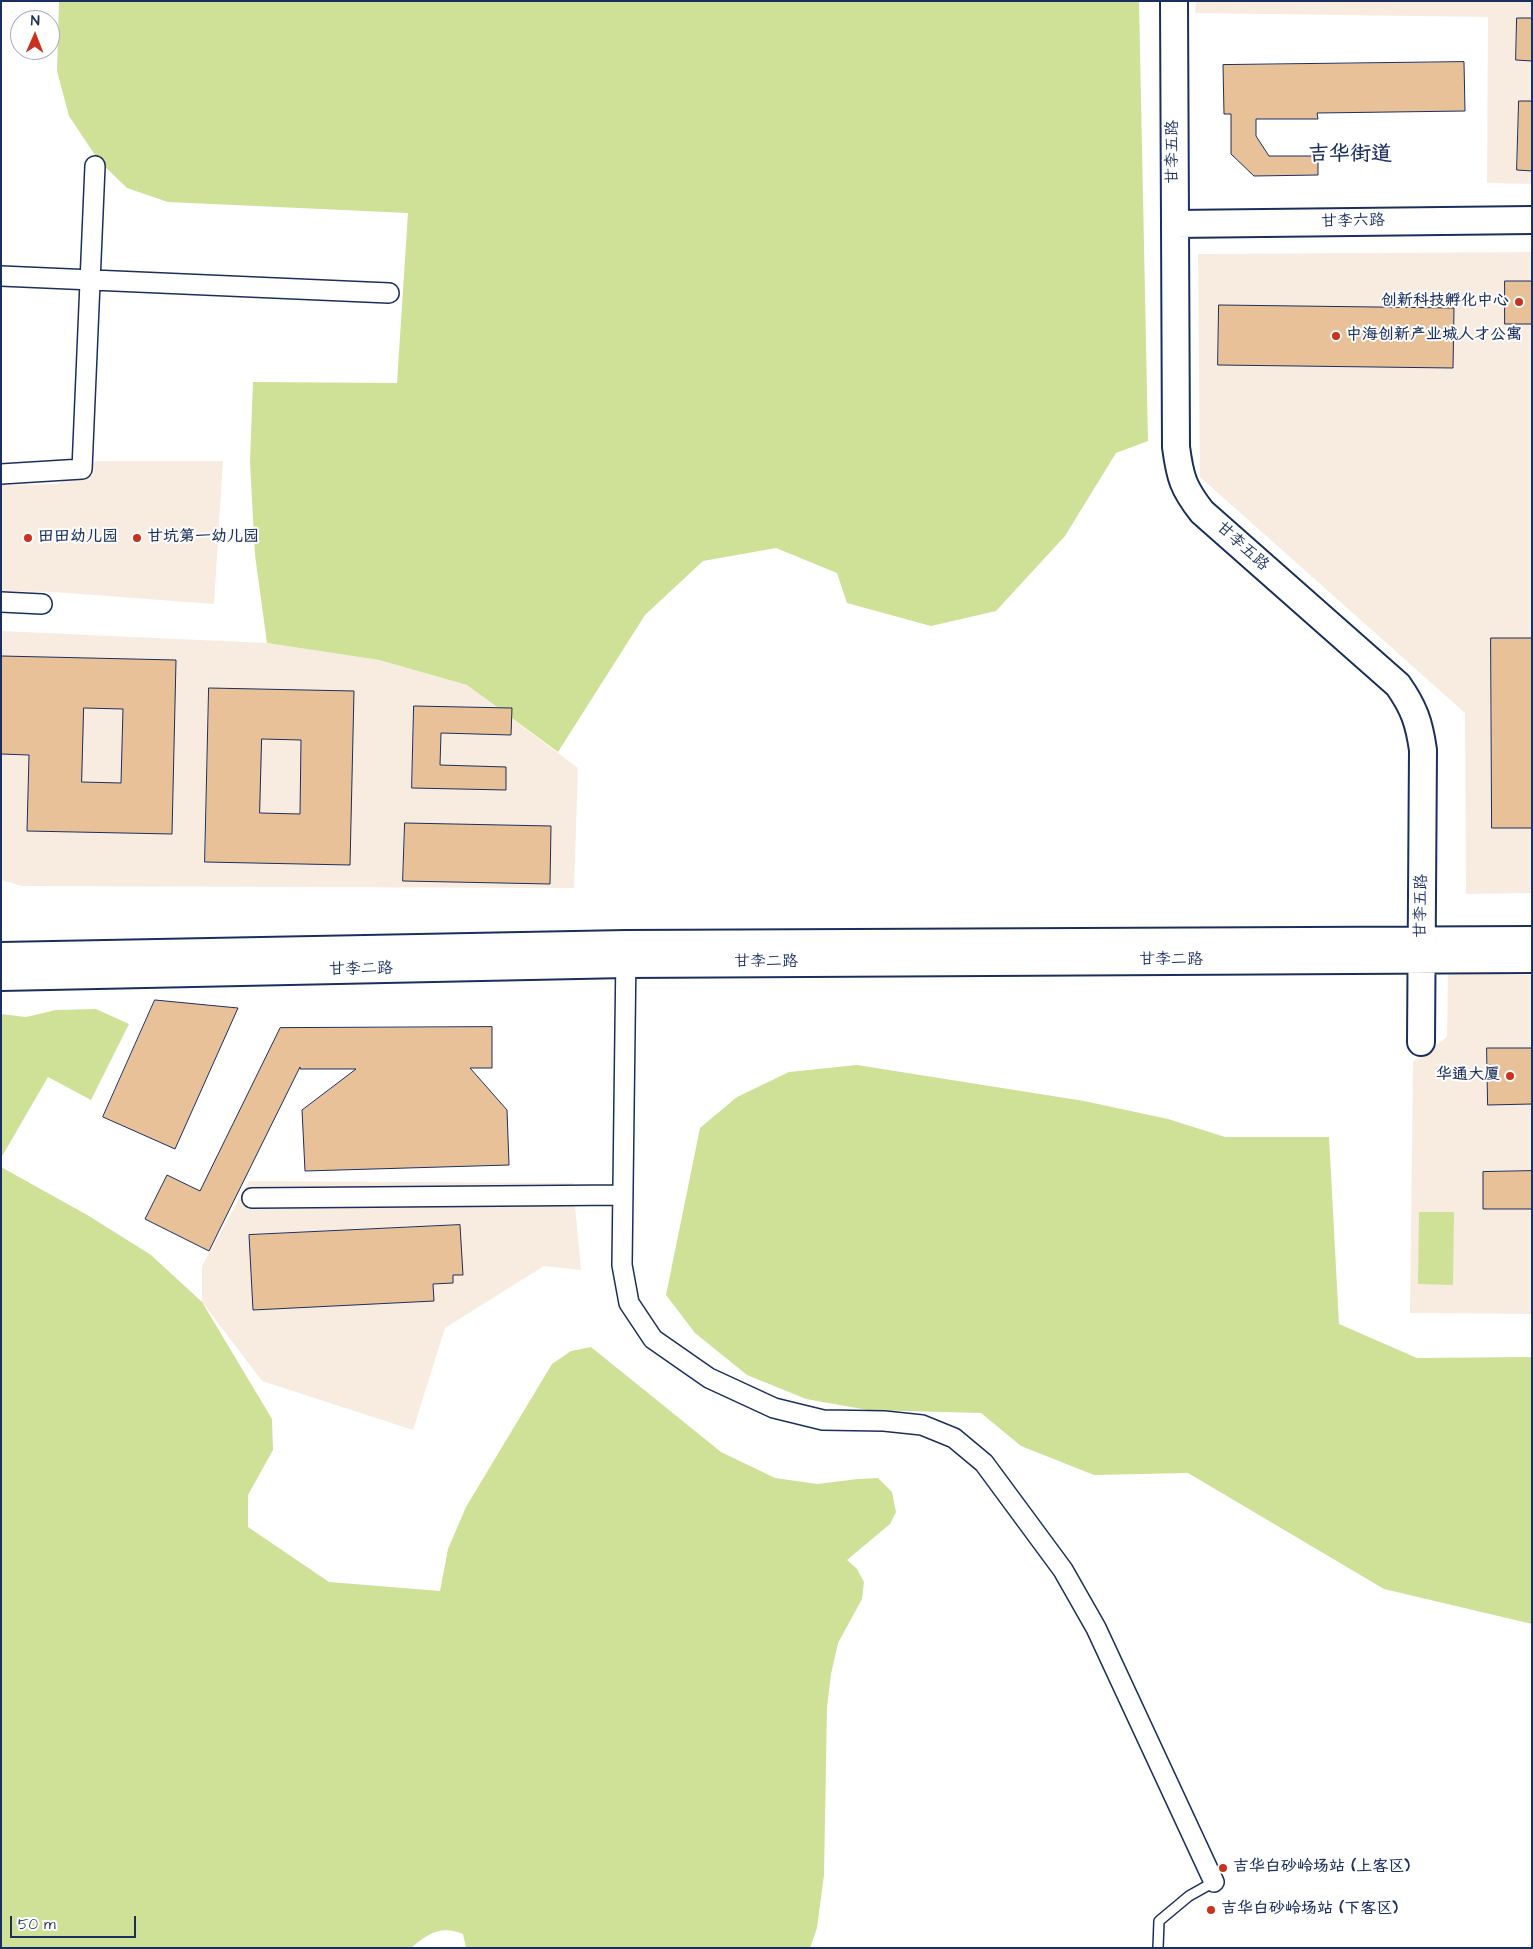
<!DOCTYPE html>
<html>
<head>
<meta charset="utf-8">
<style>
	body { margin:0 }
	#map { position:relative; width:1533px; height:1949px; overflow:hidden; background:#fff; font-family:"Architects Daughter",sans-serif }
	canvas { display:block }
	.frame { position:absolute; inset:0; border:2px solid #1b2f5e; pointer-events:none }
	.north { position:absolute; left:10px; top:10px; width:50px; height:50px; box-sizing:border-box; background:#fff; border:1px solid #a4acbf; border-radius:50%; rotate:1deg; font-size:14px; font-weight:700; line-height:20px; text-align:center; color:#1b2f5e }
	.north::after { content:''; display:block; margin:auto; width:18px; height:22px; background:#c8321e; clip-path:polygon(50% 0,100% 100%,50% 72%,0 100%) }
	.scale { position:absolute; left:10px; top:1916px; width:126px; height:22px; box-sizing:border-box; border:2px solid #1b2f5e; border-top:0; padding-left:6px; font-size:15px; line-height:18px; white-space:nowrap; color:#1b2f5e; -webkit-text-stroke:4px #fff; paint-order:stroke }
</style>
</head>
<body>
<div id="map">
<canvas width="1533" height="1949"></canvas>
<div class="frame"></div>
<div class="north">N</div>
<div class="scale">50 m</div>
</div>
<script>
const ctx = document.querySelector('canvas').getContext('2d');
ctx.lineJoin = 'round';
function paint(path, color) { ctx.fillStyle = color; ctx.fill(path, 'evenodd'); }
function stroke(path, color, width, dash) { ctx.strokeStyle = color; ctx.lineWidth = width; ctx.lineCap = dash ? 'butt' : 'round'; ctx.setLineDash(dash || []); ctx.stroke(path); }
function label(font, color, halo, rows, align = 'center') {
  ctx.font = font + ' "Architects Daughter","LXGW WenKai TC",sans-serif'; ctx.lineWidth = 4; ctx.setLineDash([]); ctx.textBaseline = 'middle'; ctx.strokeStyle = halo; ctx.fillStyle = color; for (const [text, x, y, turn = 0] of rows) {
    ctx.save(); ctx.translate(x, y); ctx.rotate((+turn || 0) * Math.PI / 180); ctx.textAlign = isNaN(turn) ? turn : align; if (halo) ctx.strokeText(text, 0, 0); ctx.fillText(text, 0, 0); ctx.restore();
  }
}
paint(new Path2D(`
	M1196,1H1532V184L1487,183L1488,17L1195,13Z
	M1532,252V893L1466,894L1465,713L1200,477L1198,254Z
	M96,461H223L214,604L53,592L1,591V485L58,484Z
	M1,631L267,643L379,660L467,685L578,768L574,888L22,886L1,880Z
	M1448,973L1532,975V1314L1410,1313L1413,1062L1447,1037Z
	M249,1181L573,1183L581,1270L544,1266L445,1328L413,1430L262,1381L202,1302V1266Z`), '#f8ece0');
paint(new Path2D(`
	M59,1H1139L1148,441L1116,453L1065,536L996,611L931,626L847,603L837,573L776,548L703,561L645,615L558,752L467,685L379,660L267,643L255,555L250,462L253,382L397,383L408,213L168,202L127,188L99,161L69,116L57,71Z
	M96,1009L129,1024L91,1100L48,1077L1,1158V1014L26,1017L56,1010Z
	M857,1065L1084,1101L1168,1119L1225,1137H1329L1339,1324L1417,1358L1532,1357V1624L1384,1589L1188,1473L1094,1475L1021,1446L981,1413L868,1410L806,1399L747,1375L695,1333L666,1295L700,1128L737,1097L789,1072Z
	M1,1167L89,1216L151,1255L202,1302L272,1419L273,1450L248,1495V1527L329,1582L440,1591L448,1549L466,1507L552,1364L571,1351L591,1347L721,1452L775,1478L817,1484L858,1479L878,1478L892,1492L896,1512L890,1524L847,1560L857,1569L864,1582L862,1599L838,1643L831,1674L827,1707L824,1875L817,1928L810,1948H466L463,1934C442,1925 428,1933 411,1948H1Z
	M1419,1212H1454L1453,1285L1418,1284Z`), '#cee196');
const building = new Path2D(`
	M1517,18H1532V61L1516,60Z
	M1464,62L1465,111L1317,113L1318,119H1256V136L1269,156H1318V175L1254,176L1231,154V114H1224L1223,65Z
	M1519,101H1532V171L1517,170Z
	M1505,281H1532V324H1505Z
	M1219,305L1454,308L1453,368L1218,365Z
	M1491,638H1532V828H1492Z
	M1,656L176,660L172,834L27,831L29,755L1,754ZM84,708L123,709L121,783L82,782Z
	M209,688L354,691L350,865L205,862ZM262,739L301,740L300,814L260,813Z
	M414,706L512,708L511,735L441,733L440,765L506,767V790L412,788Z
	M405,823L551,826L550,884L403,881Z
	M155,1000L238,1008L175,1149L103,1117Z
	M492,1027V1068H470L507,1110L509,1165L305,1171L302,1110L356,1069H300V1067L209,1251L145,1219L167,1175L200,1191L280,1028Z
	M1487,1048H1532V1104L1488,1105Z
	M1532,1171V1209H1483V1172Z
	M460,1225L463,1275H453V1283L433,1284L434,1301L253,1310L249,1235Z`);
paint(building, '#e8c198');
stroke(building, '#1b2f5e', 1);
const lane = new Path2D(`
	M1158,1948L1159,1921L1189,1896L1214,1882`);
const street = new Path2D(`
	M1,276L389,293
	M1,474L82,469L95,166
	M1,602L42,604
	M626,953L622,1265L629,1303L653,1339L709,1378L774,1408L823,1420L884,1421L922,1425L954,1438L984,1463L1063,1570L1096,1628L1214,1882
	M252,1198L623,1195`);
const secondary = new Path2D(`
	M1174,1L1176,447C1180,477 1183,488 1202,512L1398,685C1414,708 1419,722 1423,750L1421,1042
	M1175,224L1532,220
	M1,956L626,944L1532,940
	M1,977L626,964L1532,959`);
stroke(lane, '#1b2f5e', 12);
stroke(street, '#1b2f5e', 22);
stroke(secondary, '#1b2f5e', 30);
stroke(lane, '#fff', 9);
stroke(street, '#fff', 19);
stroke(secondary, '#fff', 26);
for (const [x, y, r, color] of [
	[1519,302,5,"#c8321e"],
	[1336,336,5,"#c8321e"],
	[28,538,5,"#c8321e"],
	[137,538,5,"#c8321e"],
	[1510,1076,5,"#c8321e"],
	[1223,1868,5,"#c8321e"],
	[1211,1910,5,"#c8321e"]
]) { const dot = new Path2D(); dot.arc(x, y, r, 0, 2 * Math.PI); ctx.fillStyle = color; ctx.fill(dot); stroke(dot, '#fff', 2); }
label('16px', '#1b2f5e', '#fff', [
	["甘李五路",1174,152,-90],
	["甘李六路",1353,222,-1],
	["甘李五路",1242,547,42],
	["甘李五路",1422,906,-89],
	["甘李二路",1171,961],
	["甘李二路",766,963],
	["甘李二路",361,970,-1]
]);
label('bold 16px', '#1b2f5e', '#fff', [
	["创新科技孵化中心",1509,302,"right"],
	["中海创新产业城人才公寓",1346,336],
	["田田幼儿园",38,538],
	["甘坑第一幼儿园",147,538],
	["华通大厦",1500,1076,"right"],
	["吉华白砂岭场站 (上客区)",1233,1868],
	["吉华白砂岭场站 (下客区)",1221,1910]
], 'left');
label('bold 21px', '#1b2f5e', '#fff', [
	["吉华街道",1350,156]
]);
</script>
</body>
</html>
